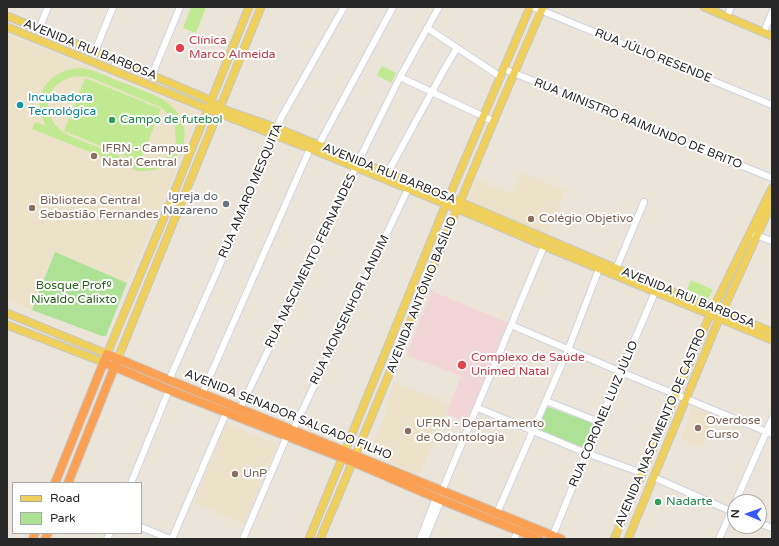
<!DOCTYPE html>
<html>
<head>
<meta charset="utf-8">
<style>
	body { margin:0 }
	#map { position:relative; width:779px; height:546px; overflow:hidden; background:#ebe4d9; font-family:"Varela Round",sans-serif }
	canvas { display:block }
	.frame { position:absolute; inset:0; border:8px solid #282828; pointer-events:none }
	.legend { position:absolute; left:12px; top:482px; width:130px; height:52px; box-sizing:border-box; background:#fff; border:1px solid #a9a9a9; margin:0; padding:5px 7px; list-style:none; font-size:12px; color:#282828 }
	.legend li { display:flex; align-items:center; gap:8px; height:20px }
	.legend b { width:20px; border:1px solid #a9a9a9 }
	.north { position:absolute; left:727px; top:494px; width:40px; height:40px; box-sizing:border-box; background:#fff; border:1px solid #a9a9a9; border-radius:50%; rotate:272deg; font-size:11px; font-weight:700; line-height:16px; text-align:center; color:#282828 }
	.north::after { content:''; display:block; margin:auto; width:14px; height:18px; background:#3957f8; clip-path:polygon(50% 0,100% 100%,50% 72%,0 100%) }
</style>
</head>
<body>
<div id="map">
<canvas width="779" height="546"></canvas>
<div class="frame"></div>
<ul class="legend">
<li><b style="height:5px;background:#efd05a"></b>Road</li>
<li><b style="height:11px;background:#ade196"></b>Park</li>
</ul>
<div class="north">N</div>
</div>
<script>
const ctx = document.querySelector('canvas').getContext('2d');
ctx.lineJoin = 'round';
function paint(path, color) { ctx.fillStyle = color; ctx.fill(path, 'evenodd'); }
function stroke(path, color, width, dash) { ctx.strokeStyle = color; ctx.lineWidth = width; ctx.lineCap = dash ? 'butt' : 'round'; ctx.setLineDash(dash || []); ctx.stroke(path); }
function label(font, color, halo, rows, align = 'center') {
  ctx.font = font + ' "Varela Round",sans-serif'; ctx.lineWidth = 4; ctx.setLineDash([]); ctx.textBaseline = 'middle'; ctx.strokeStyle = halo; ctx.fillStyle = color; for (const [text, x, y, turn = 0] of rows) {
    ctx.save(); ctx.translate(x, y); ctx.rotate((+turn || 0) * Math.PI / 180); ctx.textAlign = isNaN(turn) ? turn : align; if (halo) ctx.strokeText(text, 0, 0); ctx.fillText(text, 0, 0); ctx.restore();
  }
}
paint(new Path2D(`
	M7,34L199,113L156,218L127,283L106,336H102L7,300Z
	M522,173L565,190L547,235L468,203L477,180L513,194Z
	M394,382L449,404L419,475L369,453L388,409L387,402Z
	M693,404L716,414L702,448L681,439L691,416L688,415Z
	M226,423L277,445L244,524L194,503Z`), '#ece2c9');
paint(new Path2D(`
	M432,291L508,323L468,423L446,414L461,376L406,355Z`), '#f2d6d7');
paint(new Path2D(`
	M55,252L127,283L106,336H102L32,310Z
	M545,406L595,424L585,448L535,430Z`), '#ade196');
paint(new Path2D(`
	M191,7H206L196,33L183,28Z
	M382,66L396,73L391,83L377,75Z
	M78,68C82,68 86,69 90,70C99,72 109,77 118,81C134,87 158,94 170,105C202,135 177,174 138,171L32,129L35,122L46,126C31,97 45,72 78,68ZM76,76L89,77L162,108L170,117L173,122L175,128L176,140L174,148L170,153L166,157L155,162L143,164L137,163L70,136C39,121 40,83 76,76Z
	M85,78L161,109L140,162L64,131Z
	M691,280L713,290L708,299L687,289Z`), '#c1e991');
const minor = new Path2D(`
	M533,7L772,105
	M727,17L731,7
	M427,28L501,77
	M39,29L48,7
	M764,32L772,12
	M95,51L113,7
	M504,69L772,178
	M152,75L180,7
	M400,77L493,121
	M317,148L393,7
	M387,174L445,68L457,48
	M753,234L772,241
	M616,269L644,202
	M511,325L621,372L772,434
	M169,380L230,242L281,118L344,7
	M202,394L312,144
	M546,401L599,422
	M478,408L586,453L642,473
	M240,409L358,162L400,77L439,7
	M293,430L408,189
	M653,477L735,513
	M131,483L169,390
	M442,491L544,246
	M497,513L568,350L599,269
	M759,523L772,528
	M141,527L170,539
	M553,535L599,422L621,372L655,292
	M107,539L110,533
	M172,539L226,413
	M243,539L287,436
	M420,539L436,498
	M425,539L441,500
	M514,539L518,531
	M719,539L772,419`);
const major = new Path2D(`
	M704,7L772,36
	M7,16L104,55L203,97L211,101L220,108L277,128L411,183L439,193L636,277L772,332
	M7,27L208,109L316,151L482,219L544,246L772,340
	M7,313L107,354L163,220L249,7
	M7,325L103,362
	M118,358L261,7
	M309,539L446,204L530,7
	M320,539C396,362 465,183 543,7
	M614,539L710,315L772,188
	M628,539L719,319L772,203`);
const highway = new Path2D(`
	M103,362L169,390L353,462L441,500L539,539
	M55,483L107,354L169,380L561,539
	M68,483L116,363
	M33,539L35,533
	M45,539L48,533`);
stroke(minor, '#cfd2e1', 8);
stroke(major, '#c7c7c7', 9);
stroke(highway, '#c7c7c7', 10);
stroke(minor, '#fff', 6);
stroke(major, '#efd05a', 7);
stroke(highway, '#fca153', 8);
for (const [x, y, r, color] of [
	[180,48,5,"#e0444e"],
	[20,105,4,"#0f9aa8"],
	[112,120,4,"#2e9e5b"],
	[94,156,4,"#8d6e63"],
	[226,204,4,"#6b7280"],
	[32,208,4,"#8d6e63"],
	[531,219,4,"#8d6e63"],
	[462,365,5,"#e0444e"],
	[698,428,4,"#8d6e63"],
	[408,431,4,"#8d6e63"],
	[235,474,4,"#8d6e63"],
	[658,502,4,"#2e9e5b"]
]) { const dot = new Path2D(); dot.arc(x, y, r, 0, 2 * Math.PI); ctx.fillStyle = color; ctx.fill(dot); stroke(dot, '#fff', 1.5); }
label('12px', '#be3a42', '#fff', [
	["Clínica",189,41],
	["Marco Almeida",189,55],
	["Complexo de Saúde",471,358],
	["Unimed Natal",471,372]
], 'left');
label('12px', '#282828', '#fff', [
	["AVENIDA RUI BARBOSA",90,50,22],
	["RUA JÚLIO RESENDE",653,56,22],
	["RUA MINISTRO RAIMUNDO DE BRITO",638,124,22],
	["AVENIDA RUI BARBOSA",389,174,22],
	["RUA AMARO MESQUITA",251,191,-67],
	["RUA NASCIMENTO FERNANDES",311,261,-64],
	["AVENIDA ANTÔNIO BASÍLIO",422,295,-68],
	["AVENIDA RUI BARBOSA",688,298,22],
	["RUA MONSENHOR LANDIM",350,310,-64],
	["RUA CORONEL LUIZ JÚLIO",604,414,-67],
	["AVENIDA SENADOR SALGADO FILHO",288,415,22],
	["AVENIDA NASCIMENTO DE CASTRO",661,428,-67]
]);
label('12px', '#0d838f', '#fff', [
	["Incubadora",28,98],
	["Tecnológica",28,112]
], 'left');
label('12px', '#27864d', '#fff', [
	["Campo de futebol",120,120],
	["Nadarte",666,502]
], 'left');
label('12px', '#785e54', '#fff', [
	["IFRN - Campus",102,149],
	["Natal Central",102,163],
	["Biblioteca Central",40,201],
	["Sebastião Fernandes",40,215],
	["Colégio Objetivo",539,219],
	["Overdose",706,421],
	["Curso",706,435],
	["UFRN - Departamento",416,424],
	["de Odontologia",416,438],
	["UnP",243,474]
], 'left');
label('12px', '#5b616d', '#fff', [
	["Igreja do",218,197],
	["Nazareno",218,211]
], 'right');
label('12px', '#27631a', '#fff', [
	["Bosque Profº",74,286],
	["Nivaldo Calixto",74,300]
]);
</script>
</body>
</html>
